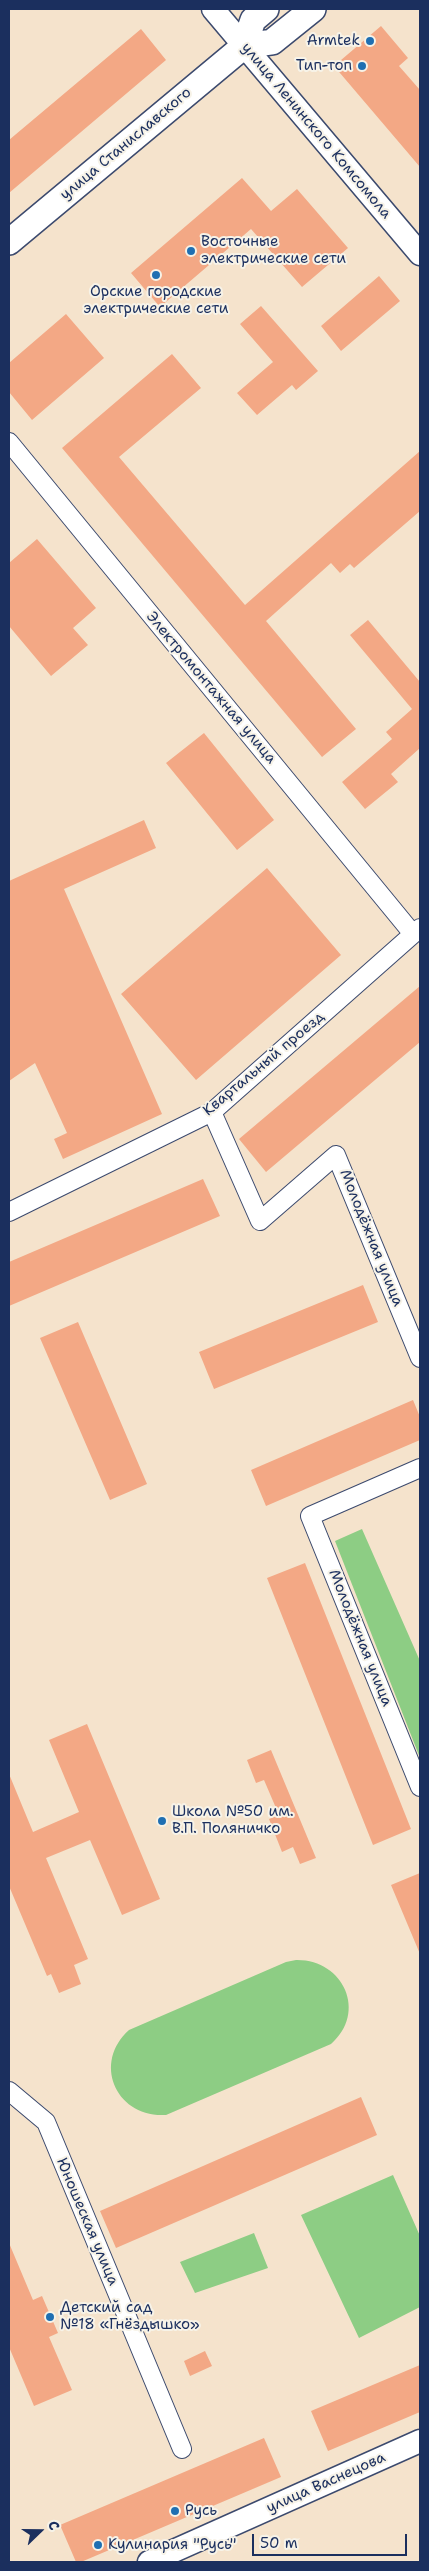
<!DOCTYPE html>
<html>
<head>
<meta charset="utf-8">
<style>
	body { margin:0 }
	#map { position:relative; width:429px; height:2571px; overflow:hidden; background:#f5e3cc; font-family:"Shantell Sans",sans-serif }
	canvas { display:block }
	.frame { position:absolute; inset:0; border:10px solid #1b2f5e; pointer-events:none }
	.north { position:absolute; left:15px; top:2506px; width:50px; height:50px; -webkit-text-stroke:4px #f7f3e8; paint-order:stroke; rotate:68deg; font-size:14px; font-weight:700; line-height:20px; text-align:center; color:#1b2f5e }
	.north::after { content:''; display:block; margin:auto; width:18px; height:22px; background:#1b2f5e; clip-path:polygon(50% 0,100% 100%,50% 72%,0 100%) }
	.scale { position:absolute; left:252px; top:2534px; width:155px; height:22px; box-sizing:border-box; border:2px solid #1b2f5e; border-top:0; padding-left:6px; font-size:15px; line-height:18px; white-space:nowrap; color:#1b2f5e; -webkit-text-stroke:4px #f7f3e8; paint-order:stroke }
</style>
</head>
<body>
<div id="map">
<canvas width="429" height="2571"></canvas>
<div class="frame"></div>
<div class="north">С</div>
<div class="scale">50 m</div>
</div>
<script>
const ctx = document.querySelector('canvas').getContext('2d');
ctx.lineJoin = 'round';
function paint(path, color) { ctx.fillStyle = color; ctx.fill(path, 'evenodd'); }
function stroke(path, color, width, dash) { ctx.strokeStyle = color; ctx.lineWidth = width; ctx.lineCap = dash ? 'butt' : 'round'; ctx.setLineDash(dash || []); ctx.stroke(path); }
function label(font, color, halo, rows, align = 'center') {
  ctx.font = font + ' "Shantell Sans",sans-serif'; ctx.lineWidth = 4; ctx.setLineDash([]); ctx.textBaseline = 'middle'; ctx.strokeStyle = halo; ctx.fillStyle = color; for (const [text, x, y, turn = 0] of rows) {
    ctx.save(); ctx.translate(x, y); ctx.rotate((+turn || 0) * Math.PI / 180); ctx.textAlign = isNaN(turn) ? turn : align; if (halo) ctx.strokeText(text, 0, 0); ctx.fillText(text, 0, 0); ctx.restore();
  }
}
paint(new Path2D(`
	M362,1529L420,1661V1758L335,1541Z
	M296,1960C343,1959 368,2012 331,2044L166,2115C116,2118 92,2063 129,2030L286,1962Z
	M393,2175L420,2236V2307L359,2338L301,2215Z
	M254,2233L268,2268L195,2293L180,2262Z`), '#8dcd84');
paint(new Path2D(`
	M381,26L408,58L399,66L420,90V167L334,66Z
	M141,29L166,60L9,193V140Z
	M242,178L271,211L297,189L348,248L302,287L251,229L160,307L131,273Z
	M379,276L400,301L341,351L321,326Z
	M261,306L318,371L296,390L292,385L257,415L237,393L273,362L240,324Z
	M66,314L104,358L32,420L9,392V363Z
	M172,354L201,388L119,457L245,605L420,451V511L354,568L350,564L340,573L331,563L266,621L356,729L322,757L62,448Z
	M37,539L96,608L73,628L88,645L51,676L9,626V563Z
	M368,620L420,682V748L391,774L398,782L365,809L342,782L392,739L386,732L412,709L350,635Z
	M204,733L274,820L237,850L166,763Z
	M144,820L156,848L64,889L162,1114L63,1159L54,1139L67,1133L35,1063L9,1081V881Z
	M267,868L341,955L196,1080L121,994Z
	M420,986V1042L266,1172L239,1139Z
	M203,1179L220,1216L9,1306V1262Z
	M363,1285L378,1322L214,1389L199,1352Z
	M78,1322L147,1484L110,1500L40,1338Z
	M413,1400L420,1417V1440L266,1506L251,1470Z
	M305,1563L411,1829L373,1845L267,1578Z
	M87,1724L160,1899L122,1915L90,1840L46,1858L88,1959L74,1965L81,1984L59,1993L51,1974L47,1976L9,1886V1774L33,1832L79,1812L49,1740Z
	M271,1750L316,1858L300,1864L293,1847L282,1852L269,1819L279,1815L264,1780L256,1783L247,1760Z
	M420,1873V1954L391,1885Z
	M361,2097L377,2135L116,2248L100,2211Z
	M9,2243L33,2300L42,2296L58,2333L49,2337L72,2390L34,2406L9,2347Z
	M205,2351L212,2366L190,2376L184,2361Z
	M420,2365V2412L328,2451L311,2411Z
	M264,2438L281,2477L81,2562H76L60,2525Z`), '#f3a885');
const minor = new Path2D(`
	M9,442L413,934
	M212,1112L260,1221L336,1155L420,1358
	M9,1212L212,1112L420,928
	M420,1468L310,1516L420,1787
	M9,2091L46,2122L182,2449`);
const tertiary = new Path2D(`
	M213,9L420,254
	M149,2562L420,2441`);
const secondary = new Path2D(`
	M244,46L253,20L266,9
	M9,242L244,46L272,42L313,9`);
stroke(minor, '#3c4a6e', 20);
stroke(tertiary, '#3c4a6e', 25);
stroke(secondary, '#3c4a6e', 28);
stroke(minor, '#fff', 18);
stroke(tertiary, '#fff', 22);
stroke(secondary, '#fff', 25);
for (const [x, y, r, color] of [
	[370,41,5,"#1f6fb2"],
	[362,66,5,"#1f6fb2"],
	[191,251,5,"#1f6fb2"],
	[156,275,5,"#1f6fb2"],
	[162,1821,5,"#1f6fb2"],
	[50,2317,5,"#1f6fb2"],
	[175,2511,5,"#1f6fb2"],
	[98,2545,5,"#1f6fb2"]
]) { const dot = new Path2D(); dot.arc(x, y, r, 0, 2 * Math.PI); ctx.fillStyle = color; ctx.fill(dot); stroke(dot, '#f7f3e8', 2); }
label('15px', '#1b2f5e', '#f7f3e8', [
	["Armtek",360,41,"right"],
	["Тип-топ",352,66,"right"],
	["Восточные",201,242],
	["электрические сети",201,259],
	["Орские городские",156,292,"center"],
	["электрические сети",156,309,"center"],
	["Школа №50 им.",172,1812],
	["В.П. Поляничко",172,1829],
	["Детский сад",60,2308],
	["№18 «Гнёздышко»",60,2325],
	["Русь",185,2511],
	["Кулинария \"Русь\"",108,2545]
], 'left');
label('15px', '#1b2f5e', '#f7f3e8', [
	["улица Ленинского Комсомола",316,131,50],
	["улица Станиславского",126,144,-40],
	["Электромонтажная улица",211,688,50],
	["Квартальный проезд",264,1064,-40],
	["Молодёжная улица",371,1238,68],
	["Молодёжная улица",360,1638,68],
	["Юношеская улица",87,2222,67],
	["улица Васнецова",326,2483,-24]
]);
</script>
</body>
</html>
